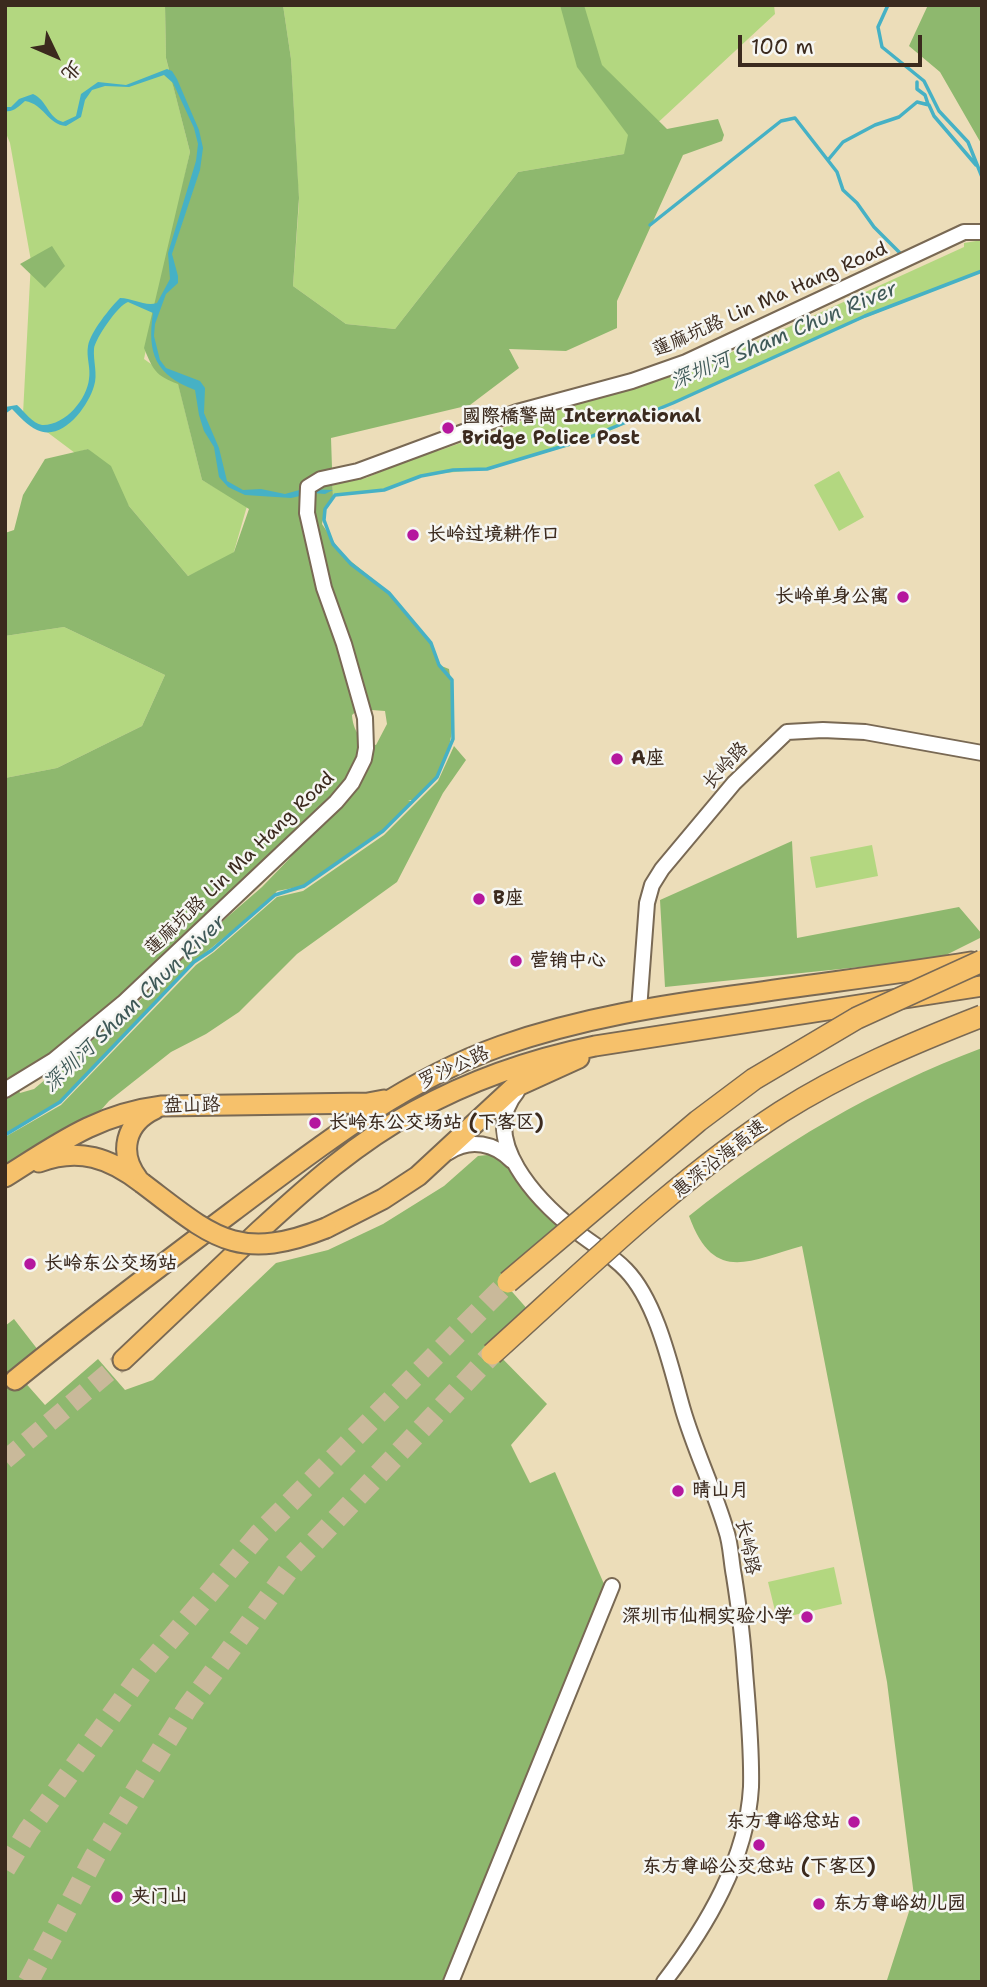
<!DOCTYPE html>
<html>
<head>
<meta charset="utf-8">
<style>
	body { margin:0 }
	#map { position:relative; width:987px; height:1987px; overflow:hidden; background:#ecddb9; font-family:"Shantell Sans","LXGW WenKai TC",sans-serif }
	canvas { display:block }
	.frame { position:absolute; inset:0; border:7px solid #3b2a1e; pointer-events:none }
	.north { position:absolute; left:21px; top:21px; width:70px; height:70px; -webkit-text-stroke:5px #f6f6f2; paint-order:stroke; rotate:134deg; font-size:19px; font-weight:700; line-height:28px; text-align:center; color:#3b2a1e }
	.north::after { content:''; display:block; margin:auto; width:24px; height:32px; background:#3b2a1e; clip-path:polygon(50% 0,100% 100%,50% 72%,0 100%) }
	.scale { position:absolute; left:738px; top:35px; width:184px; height:32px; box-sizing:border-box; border:4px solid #3b2a1e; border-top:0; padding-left:9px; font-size:21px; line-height:24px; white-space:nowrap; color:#3b2a1e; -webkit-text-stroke:5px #f6f6f2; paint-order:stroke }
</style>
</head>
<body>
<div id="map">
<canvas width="987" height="1987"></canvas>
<div class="frame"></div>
<div class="north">北</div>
<div class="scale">100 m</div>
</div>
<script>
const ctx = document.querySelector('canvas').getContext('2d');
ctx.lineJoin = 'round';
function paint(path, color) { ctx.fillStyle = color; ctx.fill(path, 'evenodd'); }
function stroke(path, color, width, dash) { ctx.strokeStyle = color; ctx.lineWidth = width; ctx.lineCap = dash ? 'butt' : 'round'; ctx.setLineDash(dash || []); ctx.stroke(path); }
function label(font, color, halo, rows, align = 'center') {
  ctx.font = font + ' "Shantell Sans","LXGW WenKai TC",sans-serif'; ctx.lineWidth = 5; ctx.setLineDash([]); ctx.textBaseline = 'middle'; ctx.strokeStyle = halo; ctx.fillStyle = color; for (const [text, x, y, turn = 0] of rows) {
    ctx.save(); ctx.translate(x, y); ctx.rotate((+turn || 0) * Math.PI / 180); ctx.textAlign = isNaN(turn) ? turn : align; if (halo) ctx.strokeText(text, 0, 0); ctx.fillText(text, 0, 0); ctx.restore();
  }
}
paint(new Path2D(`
	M5,5H165L166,58L169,70L177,79L199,130L203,148L200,170L172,254L178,276V283C158,301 152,325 158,350C159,356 160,361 163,365C173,376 199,372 205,388C208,395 203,405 205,414C208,426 215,437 219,449C229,483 220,487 261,489C279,490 284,496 303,489L301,497L291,498L245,495L223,482L219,477L214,447L204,431L199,415L197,393C193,388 188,387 182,384C158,369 155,360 149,335L144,359L178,383L202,480L247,506L233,555L188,576L129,506L88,449L75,453L23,414L31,261L10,143L5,131ZM173,85C181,101 194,122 197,140C200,156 177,233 169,249L190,152Z
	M283,5H774L775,14L624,154L518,172L395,329L346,324L293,286L299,203L291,59Z
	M982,240V271L839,328L587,441L487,469L424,475L384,490L333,494V484L366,478L432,450L438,451L536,416L641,387L747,346L964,247V243Z
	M839,471L864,517L839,531L814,485Z
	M64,627L165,675L142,726L57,768L5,778V636Z
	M872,845L878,876L816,888L810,857Z
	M834,1567L842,1604L777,1619L768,1582Z`), '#b3d780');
paint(new Path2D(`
	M165,5H283L291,59L299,198L293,286L346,324L395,329L518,172L624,154L628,135L577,67L560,5H584L602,65L667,129L718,119L724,135L722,141L683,155L617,301V328L566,351L509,349L519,368L470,405L331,438L333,498L325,509L322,524L342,554L385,589L431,643L439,665L449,669C455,706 456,743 438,775C433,784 423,792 416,800H408L414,802L385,829L304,886L277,891L268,902L194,962L60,1102L5,1135V778L57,768L142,726L165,675L64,627L5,636V533L14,530L23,495L45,459L88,449L111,466L129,506L188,576L234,552L249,509L202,480L178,384C156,376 153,370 144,348L190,152L166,58ZM359,709L385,711L387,724L376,745C360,742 353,730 352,715ZM335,797L336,802L289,859L262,887L180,958L140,1000L34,1089L20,1093L17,1086L148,973Z
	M928,5H982V145L940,72L909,46Z
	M52,246L65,266L45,288L20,264Z
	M454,746L466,760L443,793L397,882L297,954L239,1012L206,1034L171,1052L109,1101L93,1119L5,1164V1137L61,1105L196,965L214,952L277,897L303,891L384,835L438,781Z
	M792,841L797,938L959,907L982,934V937L938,959L665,987L660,900Z
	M982,1048V1982H889L887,1980L914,1896L887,1682L802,1246C748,1261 714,1284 689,1216C778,1145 875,1088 982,1048Z
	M497,1154L564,1225L500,1278L529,1311L491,1347L547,1404L511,1445L530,1483L555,1472L604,1584L442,1982H5V1326L14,1319L45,1359L22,1379L45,1405L98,1359L125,1390L153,1380L276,1263L328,1250L383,1224L444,1186L478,1156Z`), '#8eb86e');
paint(new Path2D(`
	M167,69L172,71L177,79L199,130L203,148L200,170L172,254L178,276V283L166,294L155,324L154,336L160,360L166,368L200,381L205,388L204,413L219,448L227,481L243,490L261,489L285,494L303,489L333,490L325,494L313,493L291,498L245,495L228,487L219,477L214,447L204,431L199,415L195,390C155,375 147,353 153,313L128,302C118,305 95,339 94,349C93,360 98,375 94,386C88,407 62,442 37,430C28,426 19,416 12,409L5,414V407L17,405C24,411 33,424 42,425C65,426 87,399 89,379C91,368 86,357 88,346C91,331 110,308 120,298C133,298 145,307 157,303L170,279L168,253L196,161L198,144L194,128L173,83L164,75L129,87L105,86L92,90L85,100L81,117L66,126C48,125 44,104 25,101C19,106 13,113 5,111V107H11L19,99L33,94C47,100 48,118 63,122L76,116L81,94L98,82L126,85Z`), '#46b1c5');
stroke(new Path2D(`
	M888,5L878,27L882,47L924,81L939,111L968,142L982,177
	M917,82V89L925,95L928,104
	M828,160L843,142L875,125L899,117L917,102L929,105L934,116L976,165
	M650,225L781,121L795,118L837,172L843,190L857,203L874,227L902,255
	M5,1135L60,1102L194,962L212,950L275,895L304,886L383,831L437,777L453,739L452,680L439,665L431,643L389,593L351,564L333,544L324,520L325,509L335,495L384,490L421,476L453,470L487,469L580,441L673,403L865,316L982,271`), '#46b1c5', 3.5);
stroke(new Path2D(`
	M5,1460L123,1360`), '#c9b99a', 19, [19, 10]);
stroke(new Path2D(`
	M5,1869L28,1831L142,1673L259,1534L508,1282
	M28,1982L95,1856L188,1707L291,1567L492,1354`), '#c9b99a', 21, [21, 10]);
const minor = new Path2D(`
	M639,1010L647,903L652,885L662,869L734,783L787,732L823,730L865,732L982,753
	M5,1090L54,1060L123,1003L336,802L352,783L364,759L366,748L365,718L344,644L324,588L307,513L308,487L321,479L358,471L517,412L632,381L686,362L964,232H982
	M517,1092C477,1139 539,1202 576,1231C592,1244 611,1254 626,1270C657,1302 671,1368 683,1410C695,1451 714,1489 726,1530C731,1544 731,1561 734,1576C739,1608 743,1639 745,1671C748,1709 752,1748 751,1787C747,1859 707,1926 664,1982
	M449,1152C470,1138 495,1143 512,1161
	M451,1982L612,1586`);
const major = new Path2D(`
	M39,1162C79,1147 110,1158 142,1183
	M5,1177C59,1143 98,1114 162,1106L368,1103L384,1100
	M138,1179C118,1153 125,1123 155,1109
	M326,1228L383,1199L418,1176L513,1088L579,1058
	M123,1360C168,1317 214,1274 259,1231C307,1187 357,1142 415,1111C471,1080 532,1059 595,1046L982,986
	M15,1380C86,1322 159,1267 232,1212C316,1149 400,1082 501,1046C581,1018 663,1005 747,994C822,983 896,974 971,962`);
stroke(minor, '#796954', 18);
stroke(major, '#796954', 23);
stroke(minor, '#fff', 14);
stroke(major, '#f6c16b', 19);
const majorBridge = new Path2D(`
	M142,1183C211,1235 236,1264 326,1228`);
const highwayBridge = new Path2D(`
	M508,1282L698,1121L754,1079L857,1018L982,961
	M492,1354C583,1272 679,1178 781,1112C844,1072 913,1043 982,1016`);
stroke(majorBridge, '#796954', 23, []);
stroke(highwayBridge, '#796954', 24, []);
stroke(majorBridge, '#f6c16b', 19);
stroke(highwayBridge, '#f6c16b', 21);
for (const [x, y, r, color] of [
	[448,428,7,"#b5179e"],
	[413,535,7,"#b5179e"],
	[903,597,7,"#b5179e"],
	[617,759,7,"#b5179e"],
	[479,899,7,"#b5179e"],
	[516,961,7,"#b5179e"],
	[315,1123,7,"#b5179e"],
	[30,1264,7,"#b5179e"],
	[678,1491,7,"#b5179e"],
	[807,1617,7,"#b5179e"],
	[854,1822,7,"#b5179e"],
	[759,1845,7,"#b5179e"],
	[117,1897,7,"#b5179e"],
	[819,1904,7,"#b5179e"]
]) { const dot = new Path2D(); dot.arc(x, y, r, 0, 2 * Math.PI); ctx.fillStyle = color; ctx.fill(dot); stroke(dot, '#f6f6f2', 2.5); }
label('19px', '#3b2a1e', '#f6f6f2', [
	["蓮麻坑路 Lin Ma Hang Road",770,300,-24],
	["长岭路",726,766,-47],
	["蓮麻坑路 Lin Ma Hang Road",240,864,-44],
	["罗沙公路",454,1068,-25],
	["盘山路",192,1106,-1],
	["惠深沿海高速",720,1159,-38],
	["长岭路",747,1547,78]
]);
label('bold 19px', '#3b2a1e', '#f6f6f2', [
	["國際橋警崗 International",462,417],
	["Bridge Police Post",462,439],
	["长岭过境耕作口",427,535],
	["长岭单身公寓",889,597,"right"],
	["A座",631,759],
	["B座",493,899],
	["营销中心",530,961],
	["长岭东公交场站 (下客区)",329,1123],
	["长岭东公交场站",44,1264],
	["晴山月",692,1491],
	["深圳市仙桐实验小学",793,1617,"right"],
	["东方尊峪总站",840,1822,"right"],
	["东方尊峪公交总站 (下客区)",759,1867,"center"],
	["夹门山",131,1897],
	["东方尊峪幼儿园",833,1904]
], 'left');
label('italic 21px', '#3f5958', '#f6f6f2', [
	["深圳河 Sham Chun River",784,336,-23],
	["深圳河 Sham Chun River",135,1004,-44]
]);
</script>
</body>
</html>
